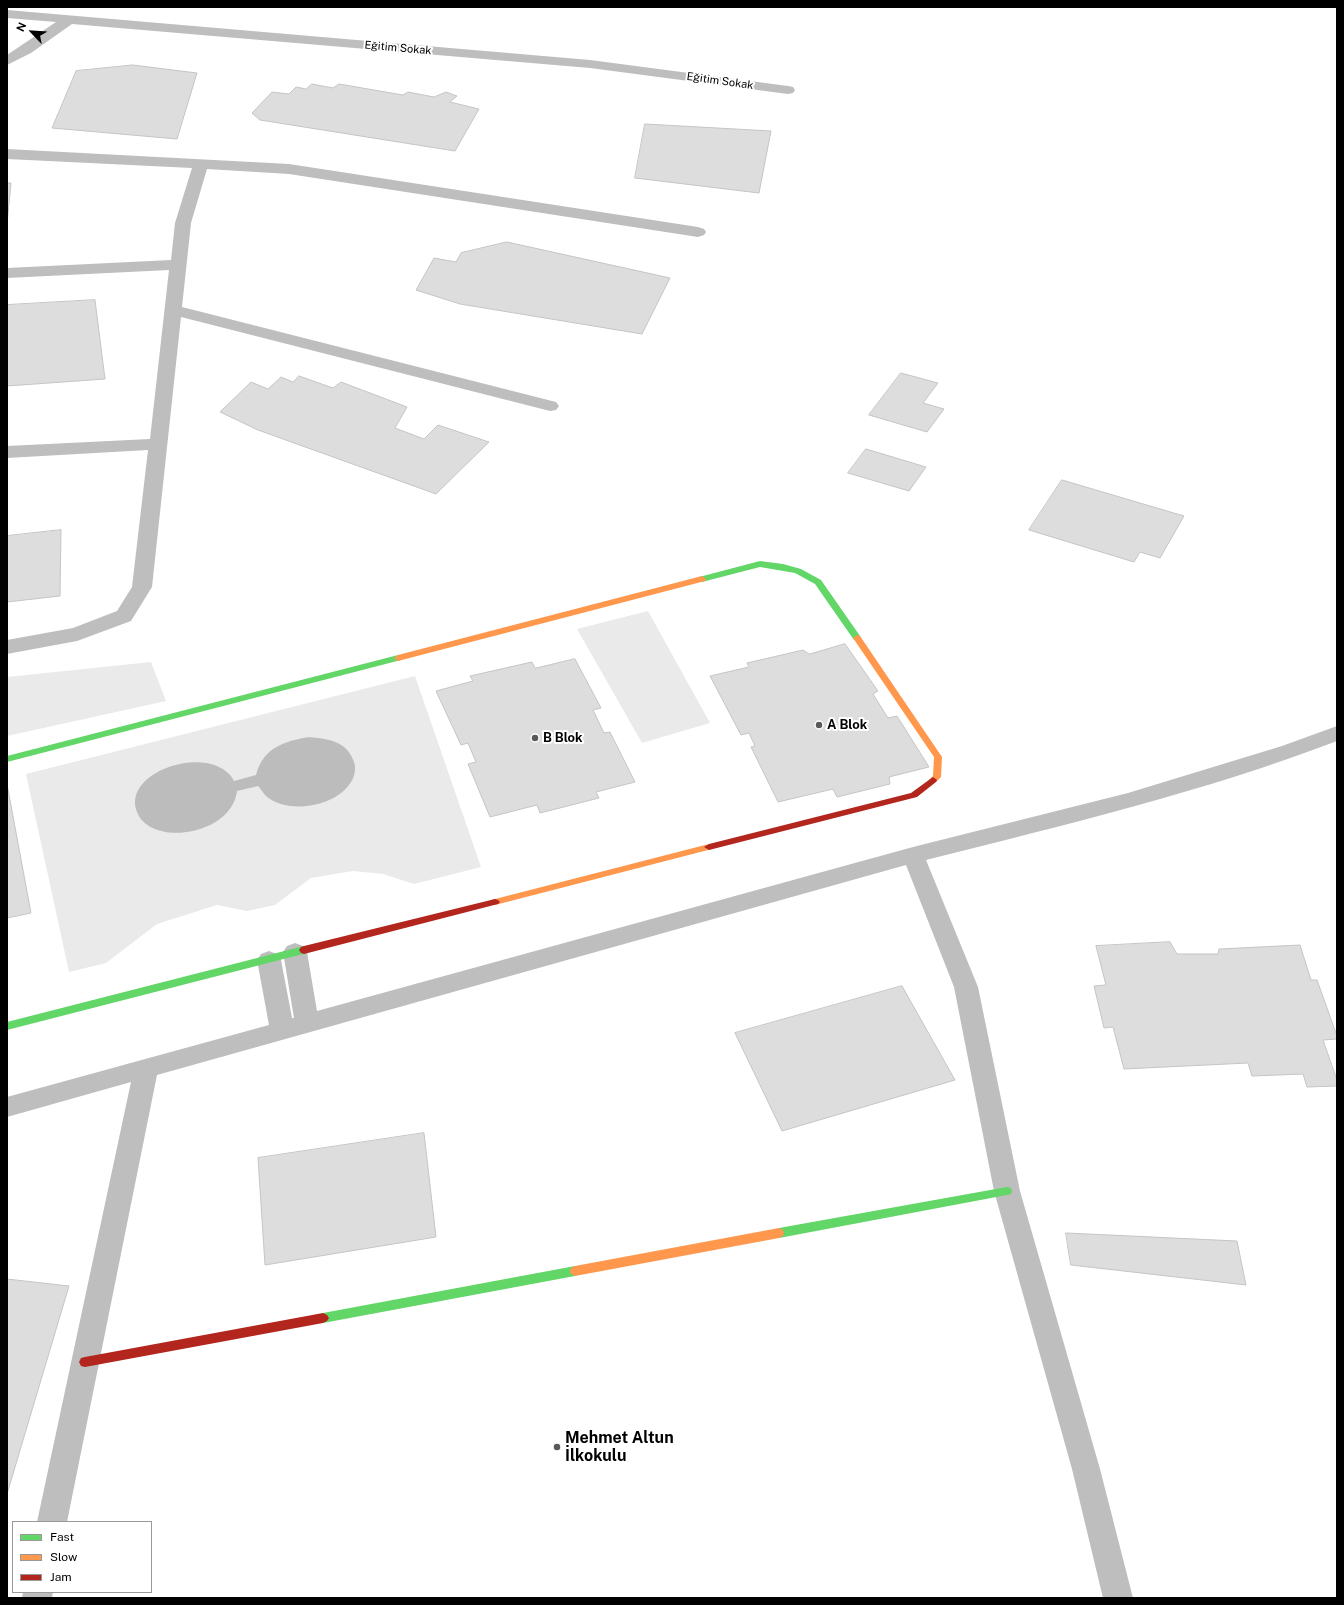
<!DOCTYPE html>
<html>
<head>
<meta charset="utf-8">
<style>
	body { margin:0 }
	#map { position:relative; width:1344px; height:1605px; overflow:hidden; background:#fff; font-family:"Public Sans",sans-serif }
	canvas { display:block }
	.frame { position:absolute; inset:0; border:8px solid #000; pointer-events:none }
	.legend { position:absolute; left:12px; top:1521px; width:140px; height:72px; box-sizing:border-box; background:#fff; border:1px solid #999; margin:0; padding:5px 7px; list-style:none; font-size:12px; color:#000 }
	.legend li { display:flex; align-items:center; gap:8px; height:20px }
	.legend b { width:20px; border:1px solid #999 }
	.north { position:absolute; left:12px; top:12px; width:40px; height:40px; -webkit-text-stroke:3px #fff; paint-order:stroke; rotate:295deg; font-size:11px; font-weight:700; line-height:16px; text-align:center; color:#000 }
	.north::after { content:''; display:block; margin:auto; width:14px; height:18px; background:#000; clip-path:polygon(50% 0,100% 100%,50% 72%,0 100%) }
</style>
</head>
<body>
<div id="map">
<canvas width="1344" height="1605"></canvas>
<div class="frame"></div>
<ul class="legend">
<li><b style="height:5px;background:#63d668"></b>Fast</li>
<li><b style="height:5px;background:#ff974d"></b>Slow</li>
<li><b style="height:5px;background:#b3261e"></b>Jam</li>
</ul>
<div class="north">N</div>
</div>
<script>
const ctx = document.querySelector('canvas').getContext('2d');
ctx.lineJoin = 'round';
function paint(path, color) { ctx.fillStyle = color; ctx.fill(path, 'evenodd'); }
function stroke(path, color, width, dash) { ctx.strokeStyle = color; ctx.lineWidth = width; ctx.lineCap = dash ? 'butt' : 'round'; ctx.setLineDash(dash || []); ctx.stroke(path); }
function label(font, color, halo, rows, align = 'center') {
  ctx.font = font + ' "Public Sans",sans-serif'; ctx.lineWidth = 4; ctx.setLineDash([]); ctx.textBaseline = 'middle'; ctx.strokeStyle = halo; ctx.fillStyle = color; for (const [text, x, y, turn = 0] of rows) {
    ctx.save(); ctx.translate(x, y); ctx.rotate((+turn || 0) * Math.PI / 180); ctx.textAlign = isNaN(turn) ? turn : align; if (halo) ctx.strokeText(text, 0, 0); ctx.fillText(text, 0, 0); ctx.restore();
  }
}
paint(new Path2D(`
	M648,611L710,723L642,743L577,629Z
	M151,662L166,701L7,736V677Z
	M415,676L481,867L414,884L383,874L353,871L311,878L275,905L247,911L217,905L157,924L106,963L69,972L26,774Z`), '#eaeaea');
paint(new Path2D(`
	M309,737C329,739 347,741 354,762C356,768 355,776 351,782C336,807 288,815 266,796C263,793 261,789 258,786L237,791C232,835 151,848 137,812C121,770 214,742 234,781L256,775C263,748 284,741 309,737Z`), '#bcbcbc');
const building = new Path2D(`
	M133,65L197,73L177,139L52,128L76,71Z
	M312,84L333,88L339,84L403,95L408,92L434,97L446,92L457,96L450,102L479,109L455,151L260,120L252,113L272,92L289,94L296,87L306,89Z
	M645,124L771,131L759,193L635,178Z
	M7,183H11L7,224Z
	M507,242L670,278L642,334L460,304L416,290L434,258L456,262L461,253Z
	M95,300L105,379L7,386V305Z
	M901,373L938,383L923,403L944,409L927,432L869,415Z
	M299,376L333,388L341,382L407,407L395,428L424,439L438,425L489,442L436,494L258,430L220,412L251,382L268,389L281,377L293,382Z
	M866,449L926,467L909,491L848,473Z
	M1062,480L1184,516L1160,558L1140,552L1134,562L1029,530Z
	M61,530L60,596L7,602V536Z
	M845,644L878,691L873,694L888,718L897,716L929,767L889,777L890,784L837,797L833,789L778,802L751,747L755,746L749,733L741,735L710,676L749,667L747,663L803,650L809,654Z
	M575,659L601,708L593,710L604,733L610,732L635,782L596,792L599,798L540,813L537,805L490,817L468,764L476,762L468,743L461,745L436,691L473,681L470,676L532,662L535,668Z
	M7,784L31,913L7,918Z
	M1170,942L1177,954H1218L1219,949L1300,945L1311,980H1317L1337,1036V1039L1323,1040L1337,1080V1086L1307,1087L1303,1074L1252,1076L1248,1063L1124,1069L1113,1027L1104,1028L1094,986L1106,985L1096,946Z
	M902,986L955,1080L782,1131L735,1033Z
	M424,1133L436,1237L265,1265L258,1158Z
	M1066,1233L1237,1241L1246,1285L1071,1265Z
	M7,1279L69,1286L7,1494Z`);
paint(building, '#ddd');
stroke(building, '#c5c5c5', 1);
paint(new Path2D(`
	M7,10L590,60L788,86L793,87L795,90L793,93L788,94L590,68L72,24L31,53L7,65V55L56,22L7,18Z
	M7,149L289,164L698,227L704,229L706,232L704,235L698,237L289,174L207,169L191,223L182,307L556,402L559,406L556,410L550,411L181,317L152,587L131,621L77,641L7,654V640L73,628L117,611L132,587L148,450L7,458V446L150,439L169,270L7,278V268L171,260L175,223L192,168L7,159Z
	M1337,726V741C1204,792 1064,825 926,860L978,987L1020,1191L1100,1469L1133,1598H1103L1072,1469L994,1191L954,987L906,865L157,1075L67,1522H37L131,1082L7,1117V1097L269,1025L257,960L261,954L269,951L277,954L281,960L292,1018H294L283,952L287,946L295,943L303,946L307,952L317,1011L913,847L1128,793L1282,746Z
	M23,1592H53L52,1598H22Z`), '#bebebe');
paint(new Path2D(`
	M760,561L783,564L801,569L821,580L860,636L861,638L860,640H854L815,584L795,573L760,567L702,582L698,579L699,577Z
	M398,655L401,656L402,658L401,660L7,762V756Z
	M304,946L307,947L309,950L307,953L7,1030V1022Z
	M1007,1187L1011,1188L1012,1191L1011,1194L1007,1195L779,1238L775,1236L774,1233L775,1230L779,1228Z
	M575,1266L579,1268L580,1271L579,1274L575,1276L323,1323L319,1321L317,1318L319,1315L323,1313Z`), '#63d668');
paint(new Path2D(`
	M702,576L706,579L705,581L398,661L394,658L398,655Z
	M857,635L860,636L942,757L941,777L936,782H930L929,780L933,776L934,757L853,638Z
	M709,844L712,845L714,847L712,849L495,905L492,904L490,902L492,900L495,899Z
	M779,1228L783,1230L784,1233L783,1236L779,1238L575,1276L571,1274L570,1271L571,1268L575,1266Z`), '#ff974d');
paint(new Path2D(`
	M933,777L937,780L936,782L917,797L709,850L704,847L709,844L911,793Z
	M495,899L498,900L500,902L498,904L304,954L301,953L299,950L301,947L304,946Z
	M323,1313L327,1315L329,1318L327,1321L323,1323L85,1367L81,1366L79,1362L81,1358L85,1357Z`), '#b3261e');
for (const [x, y, r, color] of [
	[819,725,4,"#595959"],
	[535,738,4,"#595959"],
	[557,1447,4,"#595959"]
]) { const dot = new Path2D(); dot.arc(x, y, r, 0, 2 * Math.PI); ctx.fillStyle = color; ctx.fill(dot); stroke(dot, '#fff', 1.5); }
label('11px', '#000', '#fff', [
	["Eğitim Sokak",398,48,5],
	["Eğitim Sokak",720,81,8]
]);
label('bold 13px', '#000', '#fff', [
	["A Blok",827,725],
	["B Blok",543,738]
], 'left');
label('bold 16px', '#000', '#fff', [
	["Mehmet Altun",565,1438],
	["İlkokulu",565,1456]
], 'left');
</script>
</body>
</html>
